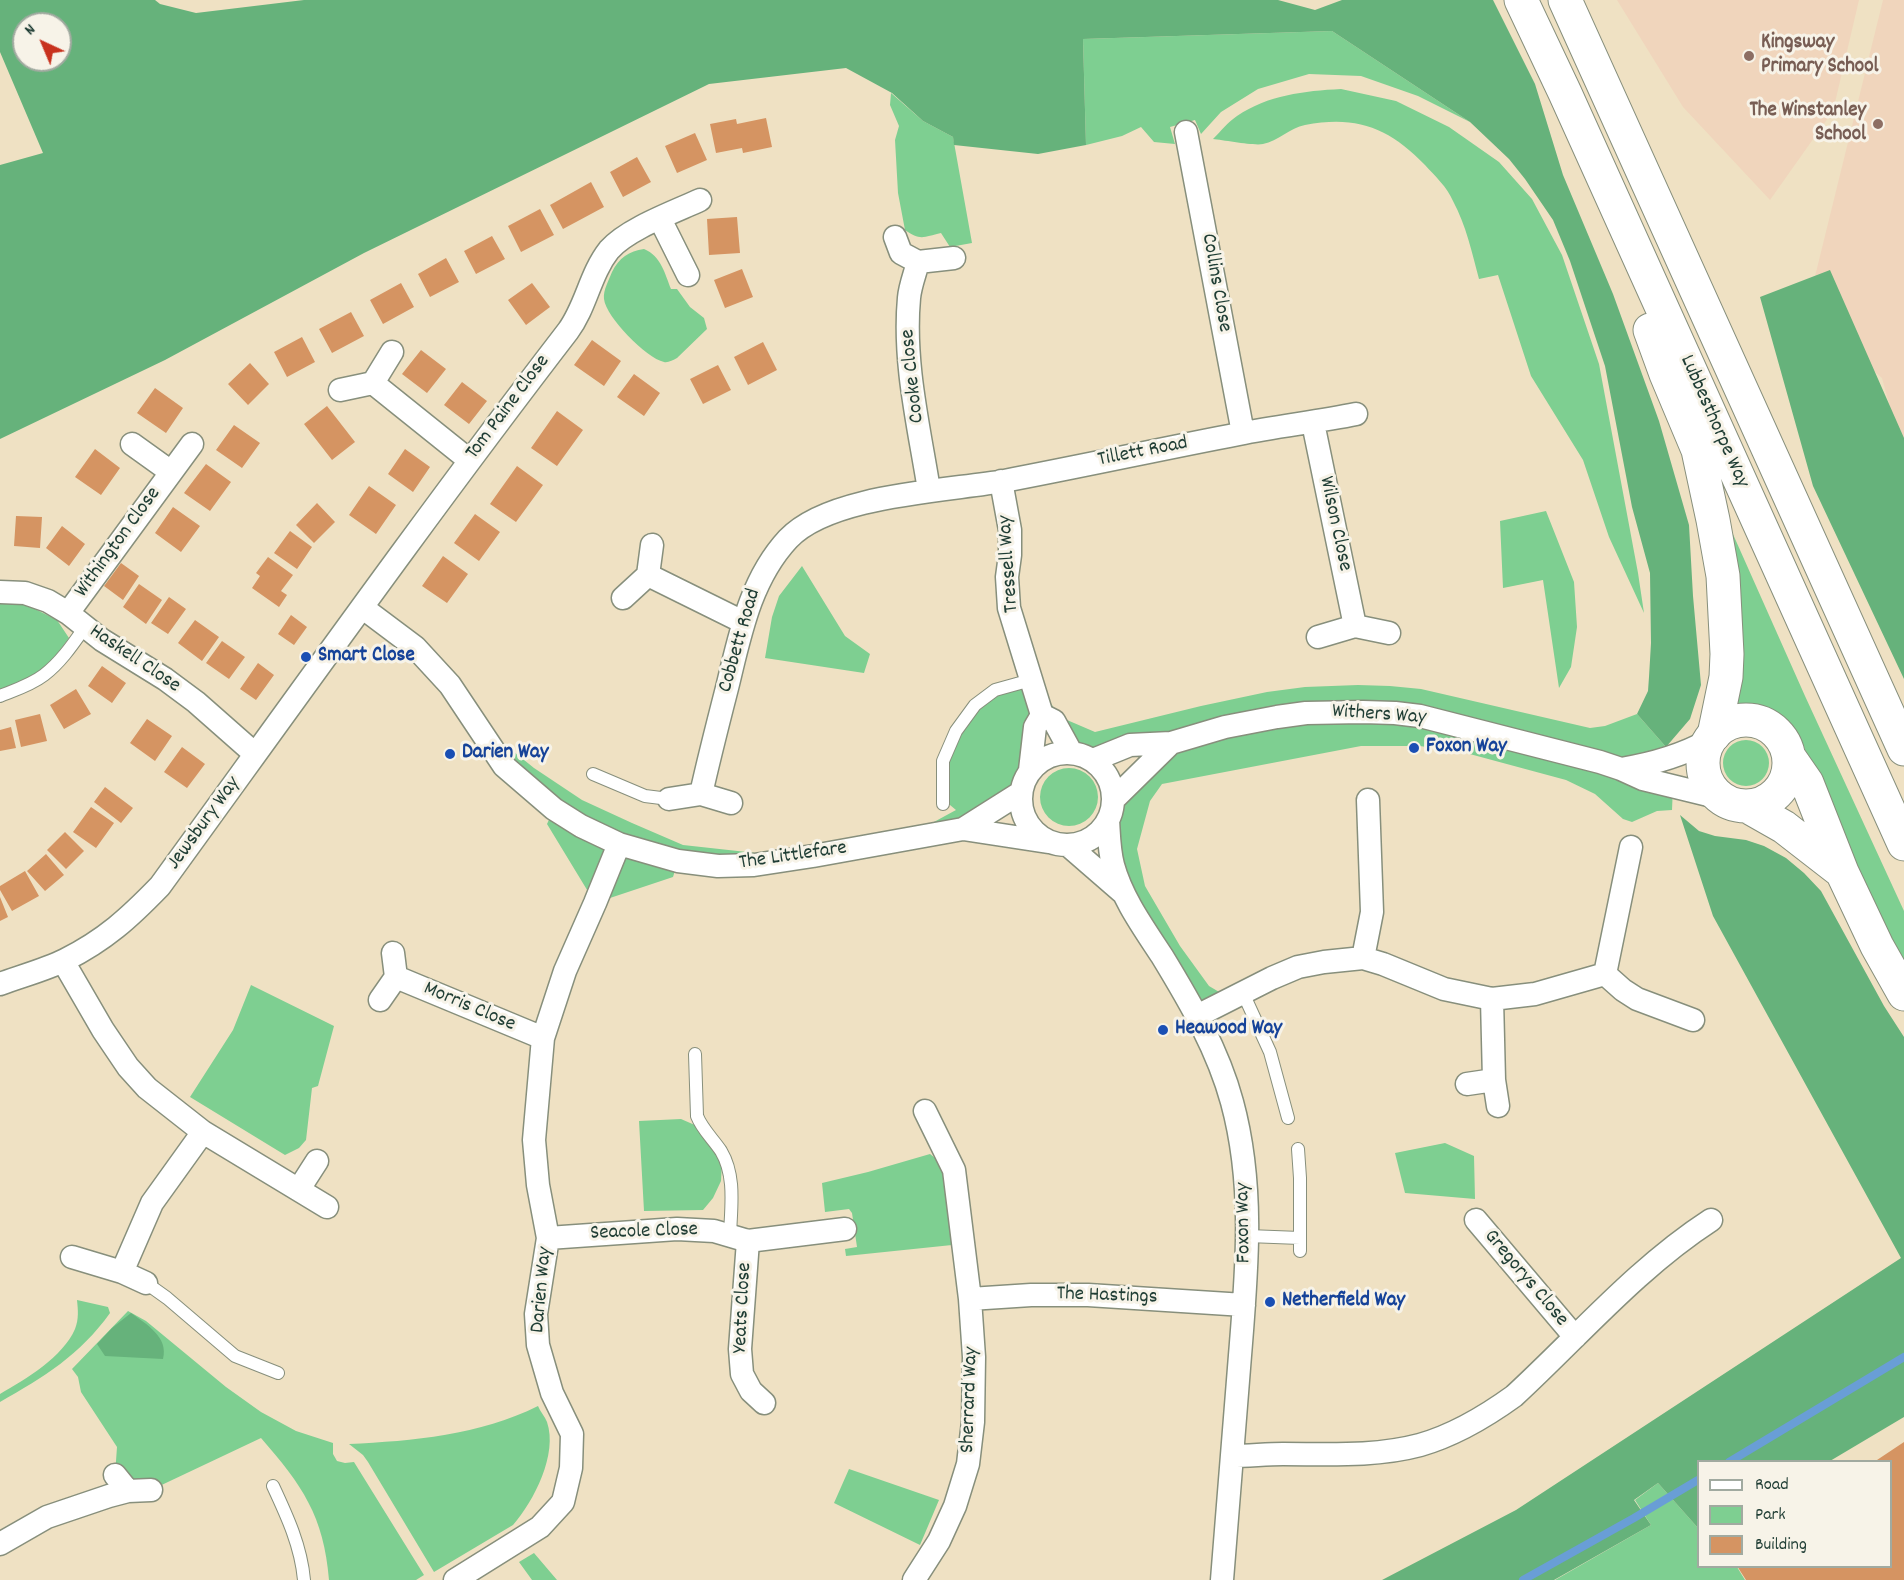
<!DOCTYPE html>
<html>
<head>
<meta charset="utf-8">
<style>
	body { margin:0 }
	#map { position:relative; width:1904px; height:1580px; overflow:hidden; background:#efe1c3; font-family:Dekko,sans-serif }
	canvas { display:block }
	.legend { position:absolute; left:1697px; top:1460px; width:195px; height:108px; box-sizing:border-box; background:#f7f3e8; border:2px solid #a1aaa0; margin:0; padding:8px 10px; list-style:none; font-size:18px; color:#1f3d34 }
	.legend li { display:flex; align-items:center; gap:12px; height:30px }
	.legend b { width:30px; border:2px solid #a1aaa0 }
	.north { position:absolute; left:12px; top:12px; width:60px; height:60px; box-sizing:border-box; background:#f7f3e8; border:2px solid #a1aaa0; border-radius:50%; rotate:316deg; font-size:16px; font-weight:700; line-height:24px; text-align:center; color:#1f3d34 }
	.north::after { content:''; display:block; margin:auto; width:21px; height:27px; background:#c8321e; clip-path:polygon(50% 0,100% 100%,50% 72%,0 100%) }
</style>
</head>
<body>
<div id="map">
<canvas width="1904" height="1580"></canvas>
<ul class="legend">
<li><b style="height:8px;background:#fff"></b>Road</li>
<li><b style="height:16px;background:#7ecf91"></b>Park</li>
<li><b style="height:16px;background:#d59462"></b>Building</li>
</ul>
<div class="north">N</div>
</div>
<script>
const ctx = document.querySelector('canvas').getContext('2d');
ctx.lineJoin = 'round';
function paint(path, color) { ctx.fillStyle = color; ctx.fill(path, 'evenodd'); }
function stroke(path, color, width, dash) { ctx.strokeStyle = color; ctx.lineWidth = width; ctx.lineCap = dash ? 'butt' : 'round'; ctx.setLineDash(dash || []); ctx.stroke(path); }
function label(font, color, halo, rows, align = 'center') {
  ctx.font = font + ' Dekko,sans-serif'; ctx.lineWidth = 6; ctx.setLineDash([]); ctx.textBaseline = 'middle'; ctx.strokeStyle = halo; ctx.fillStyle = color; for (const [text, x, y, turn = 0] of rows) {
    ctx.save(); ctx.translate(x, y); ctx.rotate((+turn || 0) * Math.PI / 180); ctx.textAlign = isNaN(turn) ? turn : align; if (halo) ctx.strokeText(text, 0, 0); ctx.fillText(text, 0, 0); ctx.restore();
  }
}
paint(new Path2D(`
	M1617,0H1859L1833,111L1770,200L1683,107Z
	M1883,0H1904V458L1882,378L1806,313Z`), '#f0d5bc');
paint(new Path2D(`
	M1332,31L1470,122L1418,96L1361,76L1309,74L1258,89L1221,112L1201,134L1195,120L1170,127L1175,144L1154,142L1141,127L1122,136L1086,145L1083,39Z
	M1341,89L1396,101L1449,127L1499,162L1532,199L1562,255L1599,364L1638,573L1644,613L1609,537L1583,460L1531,376L1498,275L1479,279C1472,253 1466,225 1453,201C1447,187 1435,176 1425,165C1389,128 1357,115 1305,125C1290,128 1278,141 1263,144C1254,146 1224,140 1213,139C1221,131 1228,122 1237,116C1268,95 1304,91 1341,89Z
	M891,93L923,121L953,137L972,243L950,247L941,233C924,237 920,241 905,230L898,193L895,140L899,126L890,105Z
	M644,249C661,256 665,274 671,289H677L690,307L704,318L707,329L677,358C673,360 668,363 664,362C646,358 606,317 604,299C603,290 609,280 612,272C619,258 629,251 644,249Z
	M1546,511L1574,582L1577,627L1571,667L1559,688L1543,580L1503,588L1500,521Z
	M1722,524L1732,532L1805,696L1904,911V978L1831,817L1800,737L1783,717L1771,710L1744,704L1730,705Z
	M802,566L845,636L870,654L864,673L765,658L772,617L779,596Z
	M19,601L57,620L69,638L45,670L0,690V602Z
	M1014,684L1048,699L1060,717L1095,732L1201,706L1267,692L1305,687L1358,685L1390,686L1421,689L1590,728L1605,726L1637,714L1666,747L1650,765L1673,786L1672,810L1657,811L1632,822L1623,819L1595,794L1566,780L1466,753L1420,746H1361L1162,784L1150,801L1137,849L1145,886L1180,946L1209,986L1231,999L1197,1016L1123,893L1112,811L1170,744L1093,760L1071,752L1042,715L1020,793L963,829L899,841L956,810L950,805L943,804V761L975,705Z
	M472,718L534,768L582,800L632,823L683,845L774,855L678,861L673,877L595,903L547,824L554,809Z
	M1723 763a23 23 0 1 1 46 0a23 23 0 1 1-46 0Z
	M1040 797a29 29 0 1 1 58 0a29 29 0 1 1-58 0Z
	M251,985L334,1026L318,1086L312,1088L306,1140L299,1148L285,1155L190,1097L233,1030Z
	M681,1119L697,1126L722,1162L721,1181L713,1198L703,1210L644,1211L639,1121Z
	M1445,1143L1474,1156L1475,1199L1405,1193L1395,1153Z
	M930,1154L939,1161L943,1169L952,1245L846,1256L845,1249L857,1247L852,1213L849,1209L825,1212L822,1183L868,1172Z
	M77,1300L108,1307L110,1313C80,1355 44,1377 0,1402V1394C26,1379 63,1357 75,1329C79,1319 78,1310 77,1300Z
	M128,1311L146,1321L226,1387L261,1412L296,1431L333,1443V1454L337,1461L345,1463L354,1462L424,1575L416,1580H329C324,1516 302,1485 261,1438L151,1490L115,1475L117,1447L81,1392L78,1377L72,1369Z
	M538,1406C540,1411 545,1417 547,1422C558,1454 534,1501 513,1525L434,1572L368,1462L363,1455L349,1444C413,1441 480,1435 538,1406Z
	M849,1469L939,1500L920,1545L834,1503Z
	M1658,1483L1698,1528V1566L1737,1567L1745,1580H1555L1651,1525L1635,1500Z
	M534,1553L557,1580H532L519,1562Z`), '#7ecf91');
paint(new Path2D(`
	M0,0H155L160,4L196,13L304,0H1278L1315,10L1342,0H1493L1535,84L1563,175L1613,294L1659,421L1689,525L1693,596L1701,685L1690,719L1666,747L1637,714L1648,691L1649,677L1651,643L1650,573L1632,507L1605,366L1570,261L1553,220L1525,179L1509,159L1470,122L1332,31L1083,39L1086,145L1038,154L954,145L953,137L923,121L892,93L846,68L709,84L364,253L165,360L0,439V165L43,153L0,52ZM24,24H60V60H24Z
	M1830,270L1904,438V679L1813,486L1760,297Z
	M1680,815L1699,831L1715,836L1746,840L1764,846L1786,858L1804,873L1821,891L1884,1006L1904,1037V1417L1830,1461L1698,1462V1528L1658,1483L1634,1500L1651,1525L1554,1580H1382L1516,1510L1901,1258L1713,916Z
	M131,1313C146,1324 169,1337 163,1359L105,1356L97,1344L112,1328Z`), '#66b27b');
stroke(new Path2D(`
	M1729,1462L1904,1357
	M1523,1580L1634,1518L1698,1480`), '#699ed6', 8);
paint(new Path2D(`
	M766,118L772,147L743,153L742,148L716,153L710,124L736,119L737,124Z
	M695,133L707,160L677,173L665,146Z
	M637,157L651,182L623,197L610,172Z
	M591,182L604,207L563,229L550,205Z
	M540,209L554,235L521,252L508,226Z
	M737,217L740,253L709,255L707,219Z
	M492,236L505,259L476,274L464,251Z
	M446,258L459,282L430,297L418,274Z
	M742,269L753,297L725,308L714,280Z
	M401,283L414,307L383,324L370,300Z
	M532,283L550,307L526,325L508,300Z
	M351,312L364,336L332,353L319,329Z
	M302,337L315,362L287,377L274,352Z
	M592,340L621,361L604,386L574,365Z
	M763,342L777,370L748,385L734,357Z
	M421,350L446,369L427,393L402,374Z
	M250,363L269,384L248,405L228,384Z
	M718,365L731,390L703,404L690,379Z
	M634,374L660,393L644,416L617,397Z
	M462,382L487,401L469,424L444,405Z
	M155,388L183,408L166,433L137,413Z
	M327,406L355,442L332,460L304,424Z
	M557,411L583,430L557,466L531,448Z
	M234,425L260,443L242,468L216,450Z
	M95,449L120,468L101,495L75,477Z
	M405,449L430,467L413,492L388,474Z
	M206,464L231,482L210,511L184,493Z
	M517,466L543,485L516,522L490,504Z
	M369,486L396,505L376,534L349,515Z
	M317,503L335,522L314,543L296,525Z
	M173,507L200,526L181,552L155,533Z
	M475,514L500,532L479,561L454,543Z
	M16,516L42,517L40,548L14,546Z
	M62,526L85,544L69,566L46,548Z
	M290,531L312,547L297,569L274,553Z
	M443,556L468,574L447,603L422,586Z
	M268,557L293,575L281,591L287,595L279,607L252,588L260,576L256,573Z
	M121,563L139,576L123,600L104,586Z
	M139,584L162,600L146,624L123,607Z
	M169,597L186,609L168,634L151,623Z
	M291,615L307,627L294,645L278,634Z
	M195,620L219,637L202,661L178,643Z
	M222,641L245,657L229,679L206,663Z
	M258,663L274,675L256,700L240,689Z
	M102,666L126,683L112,703L88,686Z
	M76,689L91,714L64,729L50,705Z
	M40,714L47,741L21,747L15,720Z
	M147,719L172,736L155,761L130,743Z
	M11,727L16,748L0,751V730Z
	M182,747L205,764L187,788L164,772Z
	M105,787L133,808L121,823L94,802Z
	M91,807L114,823L96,848L73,832Z
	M65,832L84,851L66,869L47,850Z
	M46,854L64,875L45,891L27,871Z
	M25,871L39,896L12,911L0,890V886Z
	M0,897L8,917L0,921Z
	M1904,1442V1580H1746L1737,1566H1890V1462H1874Z`), '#d59462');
const lane = new Path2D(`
	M0,696C15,690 31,685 44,675C61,662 73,644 85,627
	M593,774L645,796L669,799
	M943,804V761L956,731L975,705L995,690L1031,680
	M1243,993L1270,1052L1288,1118
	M695,1054L697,1116C702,1129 713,1139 721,1151C736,1176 731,1207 730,1235
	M1298,1149L1300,1178V1251
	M1248,1236L1300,1238
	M146,1283L167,1298L235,1356L278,1373
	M273,1486C287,1516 301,1546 304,1580`);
const street = new Path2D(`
	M1186,132L1243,433
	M660,219L688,275
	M895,237L901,253L918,262L954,258
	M918,262C915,274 910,286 909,298C903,362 919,427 929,490
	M373,383L469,460
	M340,390L373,383L392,352
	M1313,423L1355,626
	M132,444L171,472
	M1001,481L1010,530V555L1007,577L1009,608L1042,715L1054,721L1071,752
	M648,575L743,622
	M0,592L25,593L48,601L68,613L102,640L165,679L196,702L255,754
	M623,598L648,575L652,545
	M363,608L415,647L450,685L504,766L554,809L581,826L619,844L678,861L718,866L754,865L813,856L963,829L1048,842
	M68,613L192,444
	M1318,637L1355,626L1389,633
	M1021 799a46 46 0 1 1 92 0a46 46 0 1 1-92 0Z
	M1093,760L1130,745L1171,743L1225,727L1277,717L1306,713L1363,712L1395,713L1420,716L1600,762L1621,769L1643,779L1721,798
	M1621,769C1653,764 1681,756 1710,740
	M1030,770L1035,727L1042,715
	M701,794C709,758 718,723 727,688C740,635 750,580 788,539C829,495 946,491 1004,481C1083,466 1161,449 1239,434C1278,426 1317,422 1356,414
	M669,799L701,794L731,803
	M1113,800L1171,743
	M1108,820C1109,835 1109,850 1113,865C1122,898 1143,927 1162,956C1190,1002 1218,1050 1232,1102C1256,1190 1246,1279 1239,1368C1233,1439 1228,1509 1222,1580
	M963,829L1020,793
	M1069,846L1122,892
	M1363,958L1372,912L1368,800
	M63,961L103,1030L128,1067L147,1088L203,1132L327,1207
	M1605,974L1623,990L1637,999L1693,1020
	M396,977L543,1038
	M0,984C21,976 45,970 65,960C105,940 129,918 160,886C295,700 428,513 568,331C586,307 590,274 609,250C627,229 674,212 700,200
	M1492,999L1494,1080
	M380,1000L396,977L393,953
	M1197,1016L1272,978L1298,967L1324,962L1363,958L1383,964L1444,989L1492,999L1535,994L1605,974L1631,847
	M1467,1084L1494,1080L1498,1106
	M299,1189L317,1161
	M1476,1220L1575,1337
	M548,1238L677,1229L714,1231L748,1241L845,1229
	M748,1241L740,1349L742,1374L751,1391L764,1403
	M72,1257L122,1272L146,1283
	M122,1272L152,1203L203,1132
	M970,1299L1031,1295H1088L1244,1305
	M1232,1456C1249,1456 1266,1454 1283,1454C1329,1454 1375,1457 1420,1445C1455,1435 1485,1417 1514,1396C1579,1336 1637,1268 1711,1220
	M115,1475L128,1491L151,1490
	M0,1544L47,1517L109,1496L128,1491
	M455,1580L540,1527L563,1502L571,1468L572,1434L552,1393L538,1345L536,1314L548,1238L538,1185L534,1140L543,1038L565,971L595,903L619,844
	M914,1580L939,1541L955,1506L968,1464L973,1422L974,1357L970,1299L954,1170L925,1111`);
const secondary = new Path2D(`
	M1703 763a43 43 0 1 1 86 0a43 43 0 1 1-86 0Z
	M1789,757L1807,783L1842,872L1877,946L1904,994
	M1747,806L1784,827L1842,872`);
const highway = new Path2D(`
	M1521,0L1565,93L1904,844
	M1565,0L1904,749
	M1650,330L1666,374L1698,450L1713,520L1723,576L1727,654L1726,677L1714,735`);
stroke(lane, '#878f7c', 14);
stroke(street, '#878f7c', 25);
stroke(secondary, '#878f7c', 35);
stroke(highway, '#878f7c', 35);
stroke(lane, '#fff', 12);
stroke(street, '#fff', 22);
stroke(secondary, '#fff', 33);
stroke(highway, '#fff', 33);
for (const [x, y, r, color] of [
	[1749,56,6,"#8d6e63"],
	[1878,124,6,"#8d6e63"],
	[306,657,6,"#1a4fb4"],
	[1414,748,6,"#1a4fb4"],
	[450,754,6,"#1a4fb4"],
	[1163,1030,6,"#1a4fb4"],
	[1270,1302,6,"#1a4fb4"]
]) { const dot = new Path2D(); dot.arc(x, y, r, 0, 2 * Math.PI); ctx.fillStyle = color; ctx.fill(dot); stroke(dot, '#f7f3e8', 2); }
label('bold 21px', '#785e54', '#f7f3e8', [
	["Kingsway",1761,44],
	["Primary School",1761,68],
	["The Winstanley",1866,112,"right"],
	["School",1866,136,"right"]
], 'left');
label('21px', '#1f3d34', '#f7f3e8', [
	["Collins Close",1215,283,80],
	["Cooke Close",914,376,-96],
	["Tom Paine Close",509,408,-53],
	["Lubbesthorpe Way",1713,422,66],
	["Tillett Road",1143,453,-11],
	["Wilson Close",1334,524,78],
	["Withington Close",119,543,-54],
	["Tressell Way",1010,564,-94],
	["Cobbett Road",741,641,-74],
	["Haskell Close",134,660,34],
	["Withers Way",1379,716,4],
	["Jewsbury Way",205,824,-54],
	["The Littlefare",793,857,-8],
	["Morris Close",469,1008,23],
	["Foxon Way",1245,1223,-91],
	["Seacole Close",644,1233,-2],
	["Gregorys Close",1525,1279,50],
	["Darien Way",543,1290,-85],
	["The Hastings",1107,1297,2],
	["Yeats Close",744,1308,-87],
	["Sherrard Way",971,1400,-88]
]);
label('bold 21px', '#164399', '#f7f3e8', [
	["Smart Close",318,657],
	["Foxon Way",1426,748],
	["Darien Way",462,754],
	["Heawood Way",1175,1030],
	["Netherfield Way",1282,1302]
], 'left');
</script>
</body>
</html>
